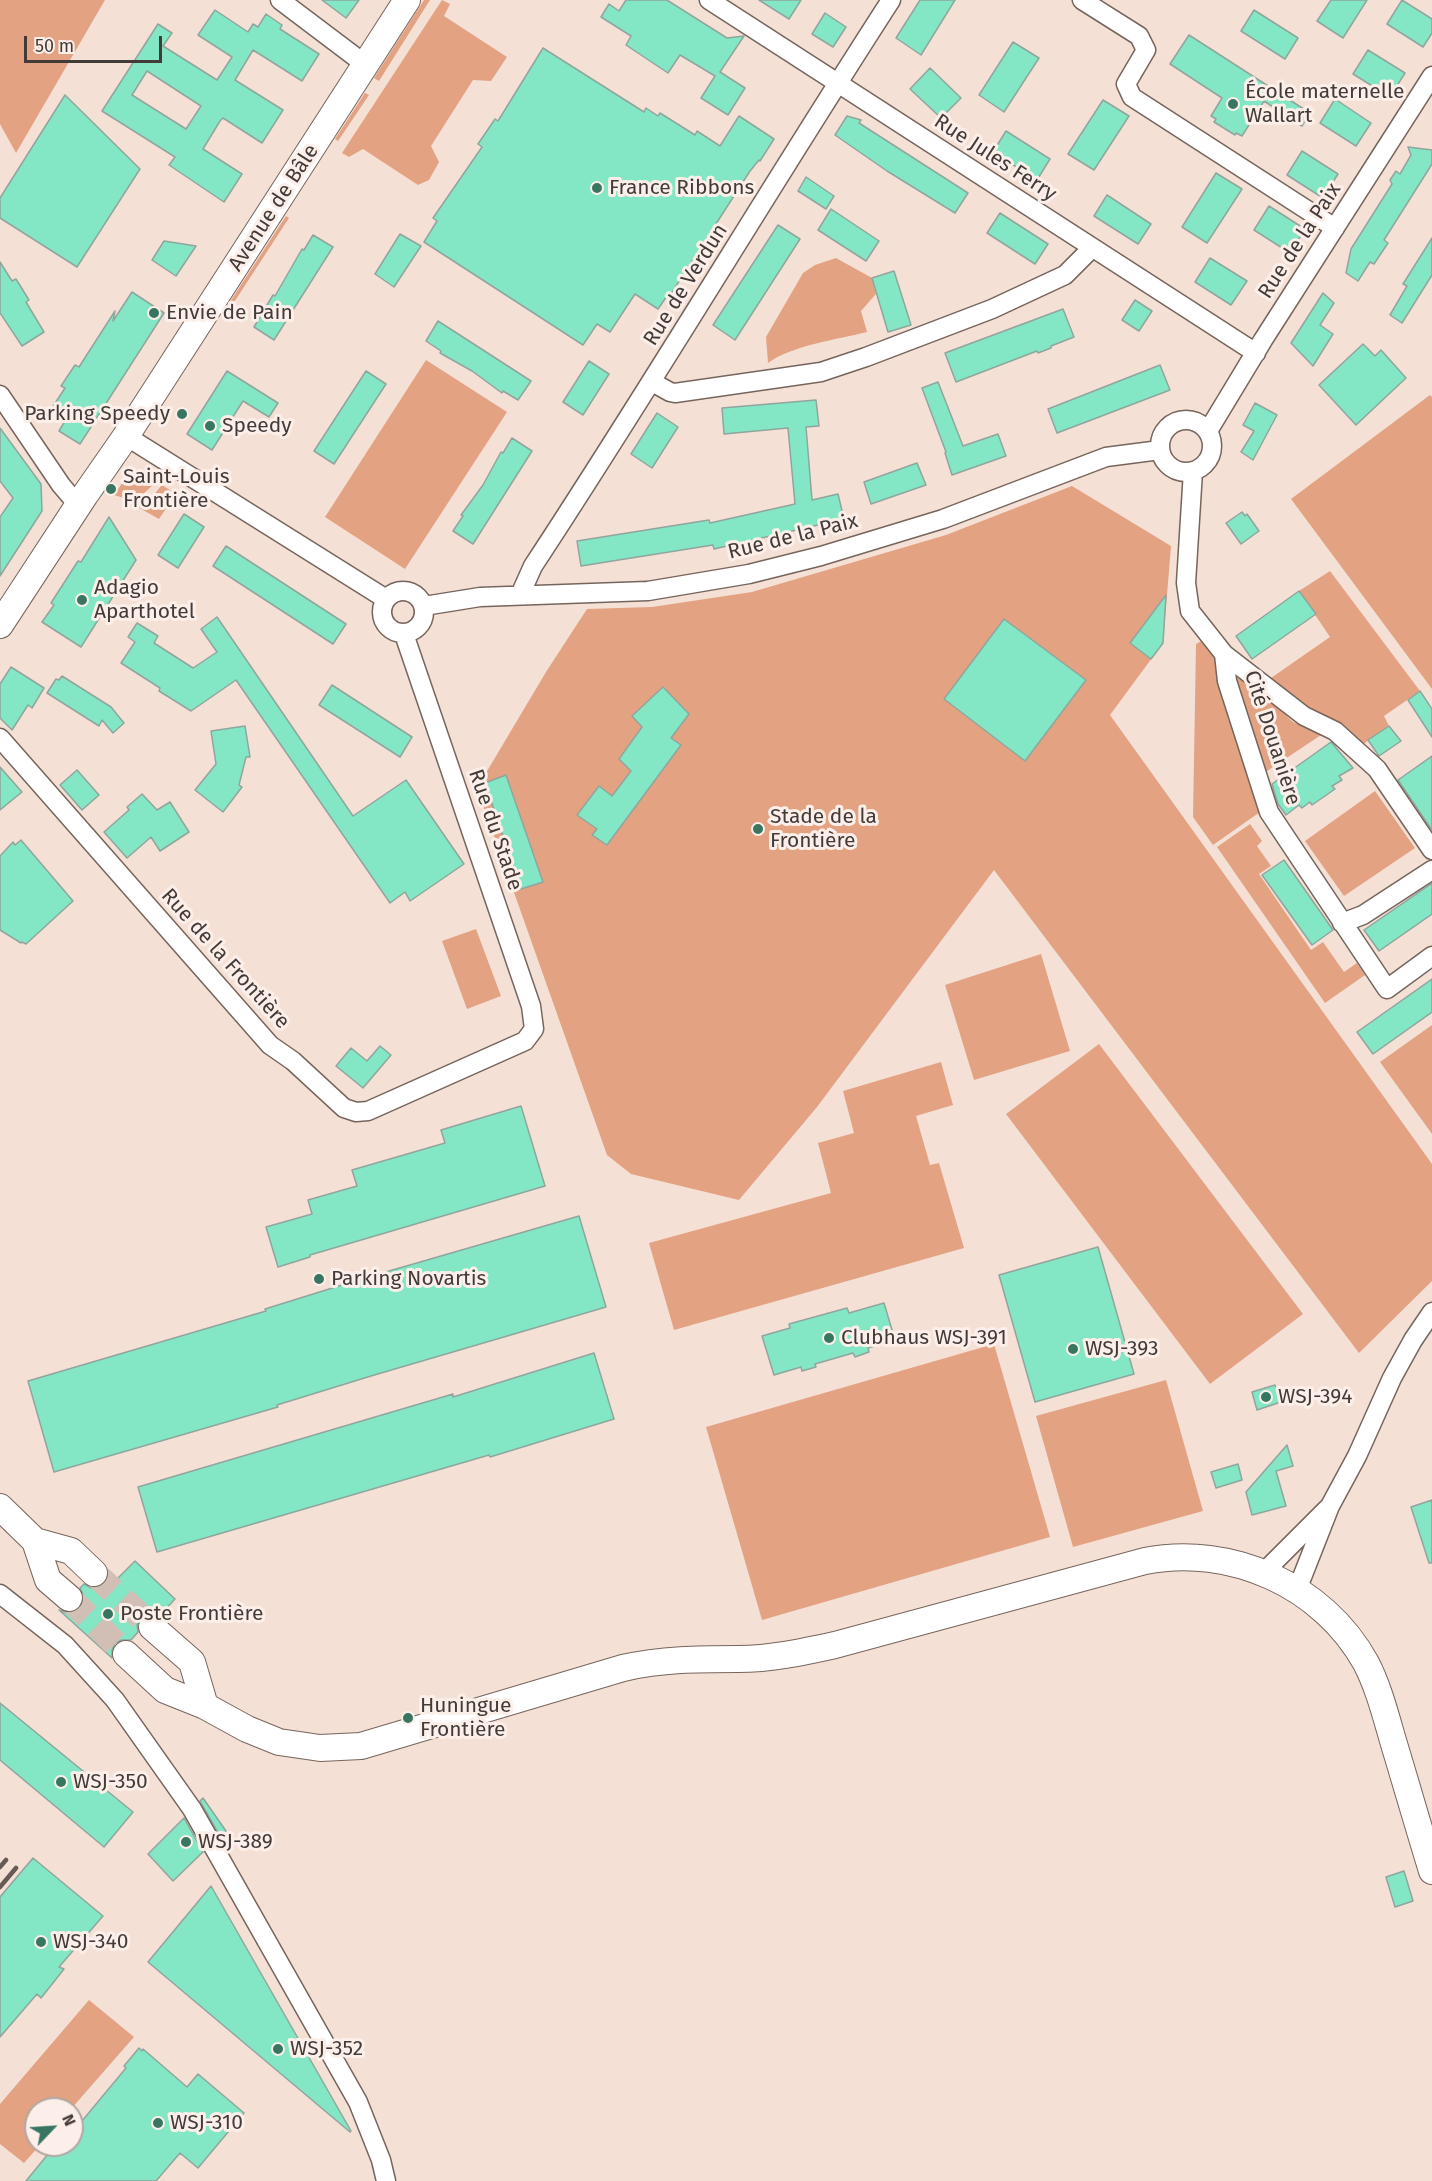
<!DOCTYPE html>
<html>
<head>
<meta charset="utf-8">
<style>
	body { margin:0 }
	#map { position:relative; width:1432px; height:2181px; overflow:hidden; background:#f5e0d6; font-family:"Fira Sans",sans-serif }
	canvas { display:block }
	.north { position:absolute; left:24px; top:2097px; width:60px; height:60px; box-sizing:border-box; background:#fcefe9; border:2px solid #b2a7a2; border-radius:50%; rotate:65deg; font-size:16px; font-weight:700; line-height:24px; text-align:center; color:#433b37 }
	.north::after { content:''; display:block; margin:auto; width:21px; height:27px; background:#387662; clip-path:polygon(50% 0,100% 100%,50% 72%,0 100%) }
	.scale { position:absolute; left:24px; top:36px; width:138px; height:27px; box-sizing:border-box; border:3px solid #433b37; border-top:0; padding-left:8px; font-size:18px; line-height:21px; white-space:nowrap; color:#433b37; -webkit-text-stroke:4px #fcefe9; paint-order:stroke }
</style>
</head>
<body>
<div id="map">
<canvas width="1432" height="2181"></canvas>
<div class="north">N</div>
<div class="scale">50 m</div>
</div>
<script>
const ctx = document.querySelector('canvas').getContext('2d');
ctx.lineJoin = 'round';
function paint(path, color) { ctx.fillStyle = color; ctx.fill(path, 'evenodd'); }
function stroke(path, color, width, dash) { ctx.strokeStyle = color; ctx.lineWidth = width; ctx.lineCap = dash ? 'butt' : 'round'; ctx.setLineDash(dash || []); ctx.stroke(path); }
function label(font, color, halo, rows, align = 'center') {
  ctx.font = font + ' "Fira Sans",sans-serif'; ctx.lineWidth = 6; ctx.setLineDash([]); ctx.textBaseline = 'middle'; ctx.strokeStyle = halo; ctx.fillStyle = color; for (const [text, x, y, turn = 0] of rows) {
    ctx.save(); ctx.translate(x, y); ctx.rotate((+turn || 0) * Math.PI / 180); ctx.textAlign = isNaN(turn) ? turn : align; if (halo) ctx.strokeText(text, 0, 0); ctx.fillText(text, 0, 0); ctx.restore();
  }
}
paint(new Path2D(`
	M0,0H105L16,153L0,124Z
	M424,0H430L379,81L374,78Z
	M442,0L450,4L444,16L507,57L491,81L473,80L431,146L439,162L429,180L418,185L363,149L349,157L342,153Z
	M365,93L369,95L338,141L335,139Z
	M286,216L289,218L227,313L224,311Z
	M836,258L872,278L876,294L861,311L867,332C839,339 790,346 768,363L766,337L803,273L815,265Z
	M426,360L507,412L405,569L325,517Z
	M1430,395L1432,397V689L1291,499Z
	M136,469L155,483L140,497L130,500L114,495L129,473Z
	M162,485L176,494L159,519L134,505L151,498Z
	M1072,486L1171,546L1163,643L1110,715L1432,1164V1281L1359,1353L994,870L817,1107L739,1200L631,1174L607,1155L477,788L546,672L587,609L652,607L752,592L946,535Z
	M1330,571L1420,691L1384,716L1389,726L1362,745L1289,697L1271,678L1330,637L1299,591Z
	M1203,640L1209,642L1260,812L1213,845L1193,817L1196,644Z
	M1241,676L1248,680L1293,722L1321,735L1264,773L1237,686V679Z
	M1375,791L1415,848L1344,896L1305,841Z
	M1250,824L1262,841L1257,846L1271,866L1259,874L1311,950L1323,942L1344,972L1357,963L1365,975L1325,1003L1217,847Z
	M476,929L501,996L467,1009L442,941Z
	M1041,954L1070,1051L974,1080L945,985Z
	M1432,1025V1134L1380,1062Z
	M1099,1044L1303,1314L1210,1384L1006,1114Z
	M941,1062L953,1105L916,1116L930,1165L939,1163L964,1248L674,1330L649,1243L831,1193L818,1143L854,1133L843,1091Z
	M994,1344L1050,1537L762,1620L706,1427Z
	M1166,1380L1203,1511L1073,1547L1036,1416Z
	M89,2000L134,2037L71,2109H36V2145H40L24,2163L0,2144V2104Z`), '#e3a282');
const building = new Path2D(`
	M322,0H359L346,18Z
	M626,0H667L727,38L744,36L720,72L745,88L728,115L701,98L715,76L680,55L668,73L626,45L631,36L601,17L609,4L619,11Z
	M759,0H801L789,19Z
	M920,0H955L921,55L896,38Z
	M1331,0H1367L1343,38L1317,21Z
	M1402,0L1432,19V33L1423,47L1387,24Z
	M215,10L248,32L253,24L258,27L266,14L282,25L280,29L319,54L302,81L253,50L235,80L283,110L262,143L223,118L220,121L203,149L242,174L224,202L169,165L175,157L102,111L158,24L172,33L163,46L217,80L232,57L198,35ZM147,71L201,106L186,129L132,95Z
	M1254,10L1298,38L1285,59L1241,31Z
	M825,13L846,27L833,47L812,34Z
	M1189,35L1310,113L1302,126L1264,101L1242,136L1236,133L1235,135L1214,122L1216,119L1211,116L1222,98L1170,64Z
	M1013,42L1039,58L1004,112L979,95Z
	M543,48L644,112L646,108L658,116L660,113L695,135L697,131L720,146L739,116L774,139L760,161L759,160L750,171L669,297L667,296L658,309L635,294L610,332L597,324L583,345L424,242L437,221L433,218L482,147L478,144L495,119L498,121Z
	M1368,50L1405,73L1390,97L1353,74Z
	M930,68L961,98L941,118L910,89Z
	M65,95L140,169L77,267L0,218V198Z
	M1335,99L1371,123L1356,146L1320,123Z
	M1103,100L1129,116L1094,170L1068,154Z
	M847,116L861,120L859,123L968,193L955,213L887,171L835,135Z
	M1006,131L1050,159L1037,180L993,152Z
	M1408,147L1432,150V164L1384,240L1388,243L1374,264L1370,262L1358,281L1346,273L1351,249L1392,184L1390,180L1396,171L1400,174L1411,155Z
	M1302,151L1338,174L1323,198L1287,175Z
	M1216,173L1242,189L1207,243L1182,227Z
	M806,177L834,196L826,209L798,191Z
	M1107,195L1151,224L1138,244L1094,216Z
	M1269,206L1305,229L1290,253L1254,230Z
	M831,209L879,241L866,261L818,230Z
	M1000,213L1048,244L1035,264L987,233Z
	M778,225L800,239L735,340L713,325Z
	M400,234L421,246L394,287L375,274Z
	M313,235L333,247L274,340L254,327L273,295L275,296L302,249L304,250Z
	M1432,238V275L1402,323L1390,315L1407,286L1403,284Z
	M164,241L196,246L176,276L152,260Z
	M1210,258L1247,281L1231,305L1195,282Z
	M0,262L12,281L16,279L29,300L26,302L44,332L22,346L0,313Z
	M894,271L911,325L888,332L872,278Z
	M132,292L164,313L80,444L59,431L65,421L50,411L65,388L61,386L75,365L79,367L115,311L113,321Z
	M1323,293L1334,303L1320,325L1333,334L1313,366L1291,343Z
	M1135,300L1152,311L1139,331L1122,320Z
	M1063,309L1074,337L1051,346V348L1038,353L1037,351L956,382L945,353Z
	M438,321L531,381L518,400L503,391L502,393L472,371L440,353L441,351L426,341Z
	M1363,344L1375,356L1381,350L1406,378L1356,425L1319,385Z
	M589,361L609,374L583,415L563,402Z
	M1160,365L1170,390L1057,433L1048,409Z
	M227,371L278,403L269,417L243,401L212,450L187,434Z
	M366,371L386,384L334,464L314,451Z
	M938,382L963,446L998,434L1006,456L952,475L945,453L946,452L922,388Z
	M816,400L819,426L806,427L812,500L838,494L844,519L714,549L713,545L581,566L577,541L709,520L710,523L795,504L788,428L724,434L722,408Z
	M1255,403L1277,415L1253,460L1241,452L1254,431L1243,425Z
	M657,413L678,427L652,468L631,454Z
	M0,428L41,484L42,511L0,576V517L13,498L0,481Z
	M512,438L532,451L473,544L453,531L463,516L461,515L483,485L501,452L503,453Z
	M917,463L926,485L871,504L864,482Z
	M1242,512L1245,516L1247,514L1259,531L1241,544L1226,523Z
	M184,514L204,527L178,568L158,555Z
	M109,517L136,560L81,647L42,622L54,605L51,603L78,561L81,562Z
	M226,546L346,624L333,644L213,566Z
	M1299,591L1316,614L1252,659L1236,636Z
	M1166,595L1163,643L1151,659L1130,643Z
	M217,617L353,816L406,780L464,864L410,901L405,892L390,903L236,680L191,711L159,691L160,688L121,663L135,642L128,637L137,623L158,636L154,643L193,668L217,652L201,629Z
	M1004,619L1086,680L1025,761L944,699Z
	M11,667L44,688L32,708L28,705L12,730L0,718V684Z
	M62,676L111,707L124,723L113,733L102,720L99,726L47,693L56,679L59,680Z
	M332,685L412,737L400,757L319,705Z
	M663,687L689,714L671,738L681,745L607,845L592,835L597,829L577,815L599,786L612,796L631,771L619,759L642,727L632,716Z
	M1420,691L1432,709V737L1408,700Z
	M245,726L250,757H246L239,785L242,787L223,812L195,790L216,764L211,731Z
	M1389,726L1401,741L1379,756L1368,740Z
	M1331,742L1353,768L1339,776L1342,780L1332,786L1335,789L1312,805L1310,802L1302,808L1299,805L1286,815L1278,804L1272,784Z
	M1432,756V830L1398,780Z
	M0,767L22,792L0,810Z
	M77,770L99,795L82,810L60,785Z
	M506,775L543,882L521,889L485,783Z
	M142,794L157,810L170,802L189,832L160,851L151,837L127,858L104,832L129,810L127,807Z
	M21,840L73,901L26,944L22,942L21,943L0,930V856L13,842L15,845Z
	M1284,860L1333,930L1312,945L1262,875Z
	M1432,883V914L1379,951L1364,930Z
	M1432,979V1012L1373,1054L1357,1032Z
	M380,1046L391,1055L363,1088L336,1066L351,1048L367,1061Z
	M521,1106L545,1186L310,1255V1257L278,1267L266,1227L312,1214L308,1200L357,1186L352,1170L445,1143L441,1130Z
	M579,1216L606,1307L371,1376L277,1405L278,1407L54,1472L28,1381L266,1311L265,1309L358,1280Z
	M1098,1247L1134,1374L1035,1402L999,1275Z
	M884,1303L895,1340L868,1348L869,1352L855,1357L853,1353L815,1364L816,1367L802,1371L801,1367L774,1375L762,1336L790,1328L789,1324L847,1308L849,1313Z
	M594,1353L614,1419L490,1457L489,1455L157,1552L138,1487L453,1394V1397Z
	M1275,1385L1281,1402L1257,1410L1252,1392Z
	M1287,1445L1293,1466L1276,1471L1286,1506L1252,1515L1246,1492Z
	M1238,1464L1242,1480L1216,1488L1211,1472Z
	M1432,1500V1563H1429L1411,1507Z
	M135,1561L175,1599L160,1615L148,1613L141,1617L137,1625L138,1632L131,1640H122L115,1643L112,1650V1658L59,1610L67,1613L75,1612L81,1607L84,1601L83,1594L80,1588L84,1584L91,1588L99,1587L105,1583L109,1572L117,1579Z
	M0,1703L133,1812L104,1847L0,1760Z
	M203,1798L226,1831L220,1836L200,1801Z
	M184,1818L203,1852L173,1881L148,1854Z
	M33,1858L103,1916L59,1967L64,1969L41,1998L37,1994L0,2037V1897Z
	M1404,1871L1413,1901L1395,1907L1386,1877Z
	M211,1886L351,2131L350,2132L148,1962Z
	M139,2048L142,2051L143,2049L187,2087L198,2074L244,2113L198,2168L180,2153L156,2181H26L53,2148L56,2151L62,2145H72V2133L126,2068L124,2066Z`);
paint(building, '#83e7c5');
stroke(building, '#90a59d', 1.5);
stroke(new Path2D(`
	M94,1573L152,1627
	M69,1598L126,1654`), '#d1bfb6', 26, [26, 13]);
const minor = new Path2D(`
	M280,0L366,65
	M709,0L1256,353
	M1082,0L1139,36L1146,50L1126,84L1132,97L1335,228
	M652,382L670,392L675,393L821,372L866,357L992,309L1065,275L1092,248
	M0,395L61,485L78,505
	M1160 446a26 26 0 1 1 52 0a26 26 0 1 1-52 0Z
	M1208,431L1263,340L1432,76
	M126,436L386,599
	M1193,471L1186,583L1190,611L1224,654L1304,716L1335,731L1377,769L1432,850
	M382 612a21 21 0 1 1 42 0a21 21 0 1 1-42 0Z
	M520,595L533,566C656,379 770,187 891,0
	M424,606L480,597L648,591L749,574L821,556L943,519L1106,457L1160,450
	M1224,654L1227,681L1269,812L1387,989L1432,956
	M0,738L270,1045L293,1061L344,1108L356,1112L368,1111L525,1041L534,1029L531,1006L404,634
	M1342,923L1363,915L1432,870
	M1330,1506L1357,1456L1392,1378L1413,1340L1432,1312
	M1264,1572L1330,1506L1297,1590
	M0,1594L65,1645L115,1700L192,1809L358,2102L381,2160L386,2181`);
const secondary = new Path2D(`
	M0,625L85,495L126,436L407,0
	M0,1507L35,1541L48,1580L69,1598
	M35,1541L71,1551L94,1573
	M152,1627L192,1662L205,1706
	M126,1654L165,1690L205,1706L247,1729L279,1742L320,1748L361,1746L623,1668C662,1659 699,1659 738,1659C771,1659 803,1652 835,1645L1145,1561C1230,1544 1323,1585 1366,1663C1379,1688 1386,1717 1394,1744C1407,1787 1419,1829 1432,1871`);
stroke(minor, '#76655c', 21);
stroke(secondary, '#76655c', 28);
stroke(minor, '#fff', 18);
stroke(secondary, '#fff', 26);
stroke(new Path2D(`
	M0,1867L6,1860
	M0,1887L16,1868`), '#655a55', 4.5);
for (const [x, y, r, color] of [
	[1233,104,6,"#387662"],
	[597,188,6,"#387662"],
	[154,313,6,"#387662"],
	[182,414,6,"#387662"],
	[210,426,6,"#387662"],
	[111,489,6,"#387662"],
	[82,600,6,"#387662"],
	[758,829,6,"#387662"],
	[319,1279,6,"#387662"],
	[829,1338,6,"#387662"],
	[1073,1349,6,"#387662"],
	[1266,1397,6,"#387662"],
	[108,1614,6,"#387662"],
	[408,1718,6,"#387662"],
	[61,1782,6,"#387662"],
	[186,1842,6,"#387662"],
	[41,1942,6,"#387662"],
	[278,2049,6,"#387662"],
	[158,2123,6,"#387662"]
]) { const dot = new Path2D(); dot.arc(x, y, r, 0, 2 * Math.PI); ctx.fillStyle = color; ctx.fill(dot); stroke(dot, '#fcefe9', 2); }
label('21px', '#433b37', '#fcefe9', [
	["École maternelle",1245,92],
	["Wallart",1245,116],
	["France Ribbons",609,188],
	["Envie de Pain",166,313],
	["Parking Speedy",170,414,"right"],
	["Speedy",222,426],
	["Saint-Louis",123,477],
	["Frontière",123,501],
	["Adagio",94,588],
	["Aparthotel",94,612],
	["Stade de la",770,817],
	["Frontière",770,841],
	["Parking Novartis",331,1279],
	["Clubhaus WSJ-391",841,1338],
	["WSJ-393",1085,1349],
	["WSJ-394",1278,1397],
	["Poste Frontière",120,1614],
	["Huningue",420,1706],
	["Frontière",420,1730],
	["WSJ-350",73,1782],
	["WSJ-389",198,1842],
	["WSJ-340",53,1942],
	["WSJ-352",290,2049],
	["WSJ-310",170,2123]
], 'left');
label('21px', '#433b37', '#fcefe9', [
	["Rue Jules Ferry",995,158,33],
	["Avenue de Bâle",274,208,-57],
	["Rue de la Paix",1300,241,-57],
	["Rue de Verdun",686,285,-58],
	["Rue de la Paix",793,537,-14],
	["Cité Douanière",1272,738,72],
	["Rue du Stade",495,830,71],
	["Rue de la Frontière",225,959,48]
]);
</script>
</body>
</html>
